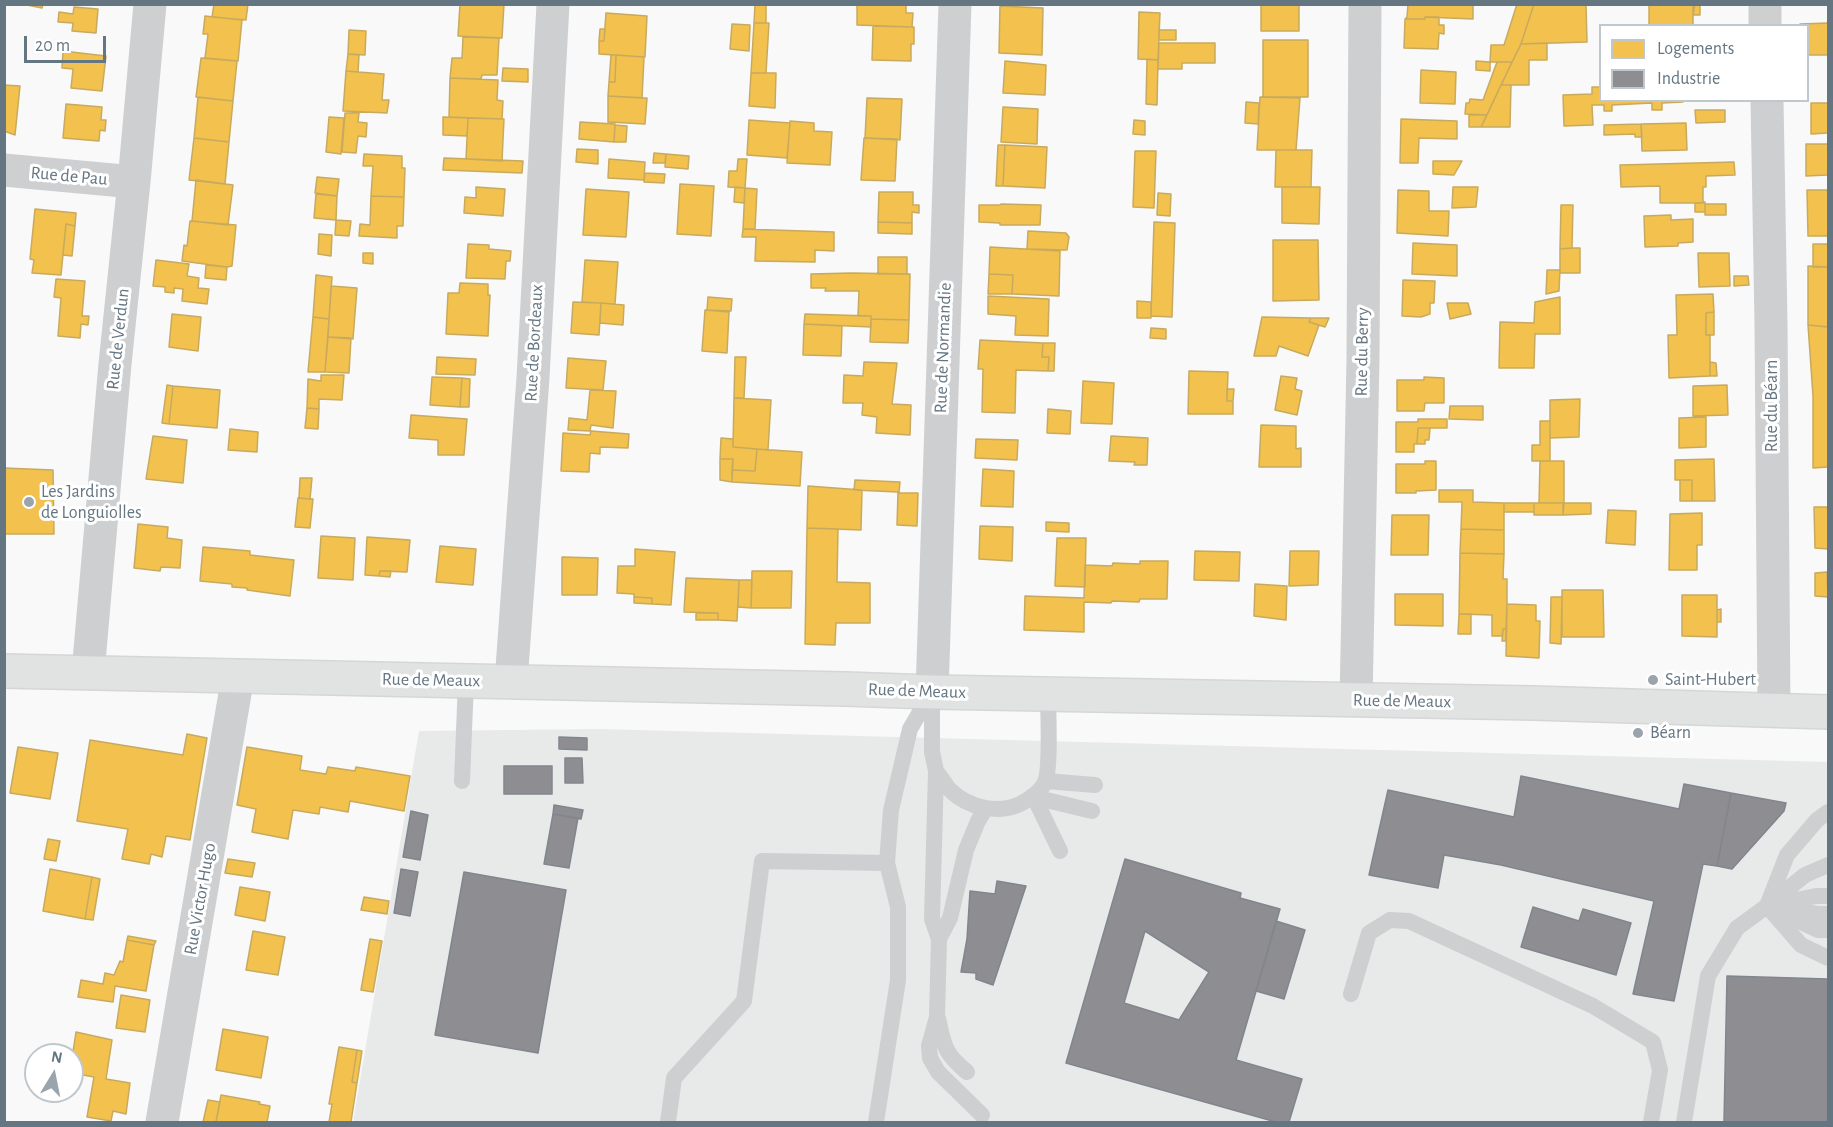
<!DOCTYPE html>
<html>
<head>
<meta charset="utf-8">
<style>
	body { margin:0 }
	#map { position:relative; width:1833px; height:1127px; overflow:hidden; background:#f9f9f9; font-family:"Alegreya Sans",sans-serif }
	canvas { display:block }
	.frame { position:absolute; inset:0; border:6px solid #657683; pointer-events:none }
	.legend { position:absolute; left:1599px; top:24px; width:210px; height:78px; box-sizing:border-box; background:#fff; border:2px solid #c1c8cd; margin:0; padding:8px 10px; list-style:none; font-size:18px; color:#657683 }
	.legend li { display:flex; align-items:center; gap:12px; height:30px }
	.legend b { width:30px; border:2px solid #c1c8cd }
	.north { position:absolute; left:24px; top:1043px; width:60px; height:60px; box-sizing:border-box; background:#fff; border:2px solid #c1c8cd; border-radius:50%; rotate:10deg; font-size:16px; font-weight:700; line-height:24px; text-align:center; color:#657683 }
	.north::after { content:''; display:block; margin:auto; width:21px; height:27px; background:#99a4ac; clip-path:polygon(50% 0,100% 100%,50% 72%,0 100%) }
	.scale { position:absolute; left:24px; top:36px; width:82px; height:27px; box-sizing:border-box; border:3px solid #657683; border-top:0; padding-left:8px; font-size:18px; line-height:21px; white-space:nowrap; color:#657683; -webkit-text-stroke:4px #fff; paint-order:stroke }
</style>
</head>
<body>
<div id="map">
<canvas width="1833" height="1127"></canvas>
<div class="frame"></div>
<ul class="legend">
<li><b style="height:16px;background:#f2c14e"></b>Logements</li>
<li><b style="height:16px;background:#8d8d92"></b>Industrie</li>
</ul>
<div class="north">N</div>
<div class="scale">20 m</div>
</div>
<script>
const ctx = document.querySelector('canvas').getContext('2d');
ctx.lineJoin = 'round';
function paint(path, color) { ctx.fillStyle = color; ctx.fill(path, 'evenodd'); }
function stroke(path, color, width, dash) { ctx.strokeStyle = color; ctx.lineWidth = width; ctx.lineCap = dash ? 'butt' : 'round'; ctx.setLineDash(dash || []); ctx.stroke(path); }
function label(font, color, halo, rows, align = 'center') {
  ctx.font = font + ' "Alegreya Sans",sans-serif'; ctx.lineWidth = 6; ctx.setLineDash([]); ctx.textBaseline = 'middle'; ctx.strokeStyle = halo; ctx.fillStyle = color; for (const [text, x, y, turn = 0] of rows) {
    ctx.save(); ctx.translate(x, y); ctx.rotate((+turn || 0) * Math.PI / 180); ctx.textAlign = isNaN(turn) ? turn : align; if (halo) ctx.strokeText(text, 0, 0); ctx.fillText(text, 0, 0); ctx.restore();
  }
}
paint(new Path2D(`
	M599,729L1828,762V1122H353L419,731Z`), '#e8e9e9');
const homes = new Path2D(`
	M22,4H43L42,8Z
	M214,4H248L246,20L212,17Z
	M460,4H504L502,38L458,36Z
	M755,4H766V23H754Z
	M857,4H906V13H913L912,27L857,25Z
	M1261,4H1299V31H1261Z
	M1408,4H1473V19L1425,17V19H1405L1407,17Z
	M1517,4H1534L1521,44L1512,62H1490L1491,45H1504Z
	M1534,4H1586L1587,42L1521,44Z
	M1649,4H1695L1693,7V26H1649Z
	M1695,4H1700V15H1693Z
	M1000,6L1043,8L1042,55L999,53Z
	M74,7L98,9L96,33L72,31L73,23L58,22L59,12L73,14Z
	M1139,12L1160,13L1158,60L1138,59Z
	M606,13L647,16L645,57L599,54V41H604Z
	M205,16L242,20L238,61L205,58L208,34H203Z
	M1425,17H1439V25H1444V34L1439,33L1438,49L1404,48L1405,19H1425Z
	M754,23H769L766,73H751Z
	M1828,23V55H1808V26H1800V24Z
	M732,24L750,25L749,51L730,49Z
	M873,26L914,27V44H911V61L872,60Z
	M600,29H605L604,41H599Z
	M349,30L366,31L365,55L348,54Z
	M1159,30H1176V40H1159Z
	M463,37L499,38L497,75H482L481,79L450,78L452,58H462Z
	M1263,40H1308V97H1263Z
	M1159,43H1215V63H1182V69H1158Z
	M1547,43V60H1529V85H1501L1521,44Z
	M63,51L106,56L102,91L71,88L73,69L62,68Z
	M348,54L359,55L358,72L346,71Z
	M611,55H616L615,82H609Z
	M616,55L644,57L642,98L608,96L609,82H615Z
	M201,58L237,61L233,101L196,97Z
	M1147,59L1158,60L1157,105L1146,104Z
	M1005,61L1046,65L1045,95L1003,93Z
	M1476,61L1490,62V71L1476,70Z
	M1497,62H1512L1487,115L1465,114L1466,103H1469L1470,99L1483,100Z
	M503,68L528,69V82L502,81Z
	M1421,70L1456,72L1455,104L1420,103Z
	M346,71L384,74L382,100H389L387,113L343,111Z
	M751,73H776L775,108L749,106Z
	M450,78L498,80L497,100L503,101L502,119L449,117Z
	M4,85L20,86L15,135L4,131Z
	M1501,85H1511L1510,127H1481Z
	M1592,87H1600V100H1683V102L1662,103V110H1652V103L1612,105V111H1604V105H1592L1593,125L1564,126L1563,95L1592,94Z
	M608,96L647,98L645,124L608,122Z
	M198,97L233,101L229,142L194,138Z
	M1260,97L1300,98L1296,150H1257Z
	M867,98L902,99L900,140L865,138Z
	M1246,102L1259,103L1258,124L1245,123Z
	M1811,103H1828V133L1811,134Z
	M66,104L102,107L101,120H106L105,131L100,130L99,141L63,138Z
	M1003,107L1038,109L1037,144L1001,142Z
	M1695,110H1725V122L1696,123Z
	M345,113H359L358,122L367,123L366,137L358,136L356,153L342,152Z
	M1469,115H1487L1481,127H1469Z
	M329,117L344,118L341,154L326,152Z
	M443,117L468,118L467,136L443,135Z
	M468,118L504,119L502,161L466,159Z
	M1401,119L1457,121V139L1419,138L1418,163H1400Z
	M749,120L790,123L787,158L747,155Z
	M1134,120L1145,121V135L1133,134Z
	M790,121L814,123V131L832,132L830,165L787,163Z
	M580,122L615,124L614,142L579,139Z
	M1686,123L1687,150L1642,151L1641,124Z
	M1641,124L1642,137H1635V134L1604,135V125Z
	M615,125L627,126L626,142H614Z
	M194,138L229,142L225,184L189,180Z
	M864,138L897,139L895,181L861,180Z
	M1806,144H1828V175L1806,176Z
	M998,145H1005L1003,186H996Z
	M1005,145L1047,147L1045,188L1003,186Z
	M577,149L598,150V164L576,162Z
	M1276,150H1312L1311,187H1275Z
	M1135,151H1156L1154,208L1133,207Z
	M654,153L666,154L665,163H653Z
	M364,154L402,156V168H405L404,197L371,196L373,166H363Z
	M666,154L689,156L688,169L665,167Z
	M444,158L523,161L522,173L443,170Z
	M609,159L645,162L644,180L608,178Z
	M738,159H747L745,188L728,187L729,171H737Z
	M1433,161H1462L1454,175L1433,174Z
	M1734,162L1735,175L1706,176V187H1703V203H1660V186L1621,187L1620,165Z
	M645,173L665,174L664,183L644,182Z
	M317,177L339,179L337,196L315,193Z
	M196,180L233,185L228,225L192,221Z
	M680,184L714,186L711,236L677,234Z
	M476,187L505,189L503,216L464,213L465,197L476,198Z
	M735,187L745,188L744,203L734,202Z
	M1282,187H1320L1319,224L1282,223Z
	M1453,187H1478L1476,207L1452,208Z
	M745,188L757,189L755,229H743Z
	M586,189L629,192L626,237L583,235Z
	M1398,190L1429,191V211H1449L1448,236L1397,233Z
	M1807,190H1828V236H1808Z
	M879,192H913V205H919V213L912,212V223L878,222Z
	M1158,193L1171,194L1170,216L1157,215Z
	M316,194L337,196L336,220L314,218Z
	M371,196L404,197L403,226H397V238L359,236L360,224L370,225Z
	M1705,202V212H1695V203Z
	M1001,204L1041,205L1040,225H1000V223L979,222V205H1000Z
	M1705,204H1726V215H1705Z
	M1561,205H1573L1572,248L1560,249Z
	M35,209L76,213L75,226L66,224L61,275L32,273L34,260L30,259Z
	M1671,215V220L1693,219V242L1678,243V246L1645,247L1644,216Z
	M336,220L351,221L349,236L335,235Z
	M190,221L236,225L232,266L227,267L182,261L184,245L187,246Z
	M878,222L912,223V234L878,233Z
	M1154,222L1175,223L1172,317L1151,316Z
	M66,224L75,226L72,256L63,255Z
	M743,229L834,232V251L815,250V262L755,261L756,237H742Z
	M1028,231L1066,233L1069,237L1067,250L1027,249Z
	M319,234L332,235L331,256L318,254Z
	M1273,240H1318L1319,300L1273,301Z
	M1413,243L1457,245V276L1412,274Z
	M468,244L489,245V249L511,251L510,261H506L505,279L466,278Z
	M1813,244H1828V267H1813Z
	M990,247L1060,251L1059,296L1012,294L1013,275L989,274Z
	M1572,248H1580V273H1560V249Z
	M363,253H373V264L363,263Z
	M1698,253H1729L1730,286L1699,287Z
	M878,257H907V274H878Z
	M156,260L189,264L187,276L199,278L198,288L209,289L207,304L182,301L183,289L174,288V293L165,292V287L153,286Z
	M585,260L618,262L615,304L582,302Z
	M206,265L227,267L226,280L205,278Z
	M1808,266L1828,267V327L1808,325Z
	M1547,270H1560L1559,291L1546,294Z
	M851,273L910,274L909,320L871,319V316H858L859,291H825L826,288H811V274Z
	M989,274L1013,275L1012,294H988Z
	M316,275L332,277L329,319L313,317Z
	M1734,276H1748L1749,285L1734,286Z
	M56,279L85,281L82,316H89L88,325L81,324L80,338L58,336L61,298L54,297Z
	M1403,280L1435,281L1434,303H1430V314L1421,317L1402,316Z
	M460,283L488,284V295H490L488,336L446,334L448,293H459Z
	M331,286L357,288L353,339L328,337Z
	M1713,294L1714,312L1706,313V335H1710V376L1669,378L1668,335H1677L1676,295Z
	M988,296L1049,299L1048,336L1015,335L1016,316L988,314Z
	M708,297L732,299L731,311L707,310Z
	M1560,297V334H1535L1534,368H1499L1500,322L1534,323L1535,302Z
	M1137,301L1151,302V318H1137Z
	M573,302L601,303L599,335L571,333Z
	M601,303L624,305L623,325L600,323Z
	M1447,303H1468L1471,314L1450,319Z
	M705,310L729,312L727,353L702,351Z
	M1714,312V335H1706V313Z
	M172,314L201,317L198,351L169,347Z
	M805,314L871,316V327L804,324Z
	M313,317L329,319L325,372H308Z
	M1262,317L1311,318L1309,322L1319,325L1308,356L1279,346L1276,356H1254Z
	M1311,318H1329L1325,327L1309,322Z
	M871,319L909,320L908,343L870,342Z
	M804,324L842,326L841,356L803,355Z
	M1808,325L1828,327V467L1813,468V396Z
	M1151,328L1166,329V339L1150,338Z
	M328,337L351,338L349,373L325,372Z
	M980,340L1043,343L1042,357H1049L1048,371L1016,370L1015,413L982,412L983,369H978Z
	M1043,343H1055L1054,371H1048L1049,357H1042Z
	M437,357L476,359L475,375L436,374Z
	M735,357H746L744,398H734Z
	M568,358L606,361L603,390L566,388Z
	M864,362L897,363L892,404L911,405L910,435L876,433L877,417L862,415L863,403H843L844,375L863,376Z
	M1710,362L1716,363L1717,376H1710Z
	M1189,371L1228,372L1227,401H1233V414H1188Z
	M321,375H344L342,400L319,399V409L307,408L308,379L321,381Z
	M1281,376L1297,378L1295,389L1302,391L1297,415L1275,410Z
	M432,377L462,378L460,407L430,405Z
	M1424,377L1444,378V403H1425L1424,411H1397V380H1424Z
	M462,378L470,379L469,407H460Z
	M1083,381L1114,383L1112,424L1081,423Z
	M167,385L173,386L169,424L162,423Z
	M1727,385L1728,415L1693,416V386Z
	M173,386L220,390L217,428L169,424Z
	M1227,389H1234L1233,401H1227Z
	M590,390L616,391L613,428L591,425L590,431L568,430L569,418L587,420Z
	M734,398L771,400L768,450L733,447Z
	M1580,399L1579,437L1550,438V400Z
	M1450,406H1483V420L1449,419Z
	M307,408L319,409L318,429L305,428Z
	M1048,409L1071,411L1070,434L1047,433Z
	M411,415L467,419L464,455H438V440L409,438Z
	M1706,417V447L1679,448V418Z
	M1418,419H1447V428H1418L1417,444H1414V452H1396V422H1418Z
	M1540,421H1550V461H1532V445H1540Z
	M1261,425L1296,426V449L1301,448V467H1259Z
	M1418,428H1430L1429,440H1425V444H1417Z
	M230,429L258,432L257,452L228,450Z
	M591,431L629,434L628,448L600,447V454L590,453L589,472L561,471L563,433L590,435Z
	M153,436L187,440L183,483L146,479Z
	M1111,436L1148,438L1147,465H1134L1135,462L1109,461Z
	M721,438L733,439V447L757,449L755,471L732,470L733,459H720Z
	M976,439L1018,440L1017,460L975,458Z
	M757,449L802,452L800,486L732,482V470L755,471Z
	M720,459H733L732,482L720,480Z
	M1714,459L1715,501H1692V480H1675V460Z
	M1425,461H1436V490L1416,491V493H1396V464H1425Z
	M1540,461H1564V503H1539Z
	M4,468L53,470L54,534H4Z
	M983,469L1014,471L1013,507L981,506Z
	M300,478H312L310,499L299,498Z
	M855,480L900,482L899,493H918L917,526L897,525L898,492L854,490Z
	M1680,480H1692V501H1680Z
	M808,486L862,490L861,530L807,528Z
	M1439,490H1473V502L1504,503V530L1461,529L1462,502H1439Z
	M298,498L313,499L310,528L295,527Z
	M1504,503H1534V512H1504Z
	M1534,503H1564L1563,515H1534Z
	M1563,503H1591V514L1563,515Z
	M1814,507H1828V549L1815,548Z
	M1608,510L1636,511L1635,545L1606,543Z
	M1702,513V545H1697V570H1669L1670,514Z
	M1392,515H1429L1428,555H1391Z
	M1046,522L1069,523V532L1046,531Z
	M138,524L168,527L167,538L182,540L180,568L161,567L160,571L134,568Z
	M980,526L1013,527L1012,561L979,559Z
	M807,528L838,529L837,582L870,583V623H836L835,645L805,644Z
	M1461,529L1504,530V554L1460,553Z
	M321,536L355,538L353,580L318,578Z
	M367,537L410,540L407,572L380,571L379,576L365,575Z
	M1057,538H1086L1085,587L1055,586Z
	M440,546L476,549L473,585L436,582Z
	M203,547L250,551V555L294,560L290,596L247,590V588L232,587V584L200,581Z
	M635,549L675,552L671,605L652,604V598L634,597V594L617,593L618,566H635Z
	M1195,551L1240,552L1239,581L1194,580Z
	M1290,551H1319L1318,585L1289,586Z
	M1460,553L1504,554L1503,579H1507V604L1506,629H1503L1502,636H1492V615L1459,614Z
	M562,557L598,558L597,595H562Z
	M1140,561H1168L1167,599H1140L1139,602L1112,601L1111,603L1084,602V632L1024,630L1025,596L1084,598L1085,565L1112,566L1113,563L1140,564Z
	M380,571H391L390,577L379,576Z
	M752,571H792L791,608H751Z
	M1827,572L1828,597L1815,596V573Z
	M686,578L739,580L737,621L718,620V613L684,612Z
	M739,580H752L751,608L738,607Z
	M1255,584L1287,586L1286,620L1254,616Z
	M1562,590H1603L1604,637H1562Z
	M1395,594H1443V626L1395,625Z
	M1682,595H1717V637L1682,636Z
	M634,597L652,598V604L634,603Z
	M1551,597H1562L1561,644L1550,643Z
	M1507,604L1536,605V621H1540L1539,658L1506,656Z
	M1721,609V622H1717V610Z
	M696,613H718V620H696Z
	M1459,614H1471V634H1458Z
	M1503,629H1506V641H1502Z
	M187,734L207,738L190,840L166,836L162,857L151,854L149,864L122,859L128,829L77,821L90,740L183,755Z
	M18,747L58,753L50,799L10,793Z
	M247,747L302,756L300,770L326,774L328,767L355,771L356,767L410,776L404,811L350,801L348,812L320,807L319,814L293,810L288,839L252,832L256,809L237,805Z
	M48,839L60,841L56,861L44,859Z
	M228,859L255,863L252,877L225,873Z
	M50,869L92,877L85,919L43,911Z
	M92,877L100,879L93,920L85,919Z
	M240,887L270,892L265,921L235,915Z
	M364,897L389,901L387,914L361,910Z
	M253,931L285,937L278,975L246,970Z
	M128,936L156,941L154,945L127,940Z
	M370,939L382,941L373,992L361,990Z
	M127,940L154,945L146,991L115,986L113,1002L78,997L81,980L103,984L105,973L114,975L120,961L123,962Z
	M121,995L150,1000L145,1032L116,1028Z
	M223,1029L268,1037L261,1078L216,1070Z
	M76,1032L112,1040L106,1079L130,1083L126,1114L113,1111L111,1121L87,1117L94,1077L72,1073V1058Z
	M339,1047L357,1050L352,1082L357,1083L351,1122H329L332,1104H329Z
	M357,1050L362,1051L357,1083L352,1082Z
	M221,1095L260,1102L259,1104L270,1106L267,1122H216Z
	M208,1100L220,1102L216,1122H203Z`);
paint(homes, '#f2c14e');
stroke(homes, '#c8aa5e', 1.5);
const industry = new Path2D(`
	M559,737L587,738V750L559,749Z
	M565,758H582L583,783H565Z
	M504,766H552V794H504Z
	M1521,776L1679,809L1684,784L1731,793L1717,866L1703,864L1674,1001L1633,994L1654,901L1501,865L1444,855L1438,888L1369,875L1388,790L1514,817Z
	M1731,793L1786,803L1784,811L1732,869L1717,866Z
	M554,805L583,810L581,819L553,814Z
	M411,811L428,815L420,860L403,857Z
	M553,814L578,818L569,868L544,864Z
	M1125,859L1241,893L1240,898L1280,909L1236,1060L1302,1079L1289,1122H1276L1066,1063ZM1145,931L1209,972L1179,1020L1124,1003Z
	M401,869L418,872L410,916L394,913Z
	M464,872L566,890L538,1053L435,1035Z
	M997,881L1026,886L993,985L976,979V973L961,972L967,939L970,891L995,894Z
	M1533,907L1579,921L1583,909L1631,923L1616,975L1521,947Z
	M1276,921L1305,930L1284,999L1256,991Z
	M1727,976L1828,979V1122H1724Z`);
paint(industry, '#8d8d92');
stroke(industry, '#81868e', 1.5);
const secondary = new Path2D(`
	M4,671L845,689L932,692L1533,703L1828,712`);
stroke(secondary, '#d5d6d7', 36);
stroke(new Path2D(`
	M932,692V752L936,771L932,919L939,939L937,1017L929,1046L930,1058L938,1072L982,1115
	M936,771C941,777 945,784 950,790C968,808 1000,815 1022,803C1031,798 1041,792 1045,782C1051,769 1048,711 1048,694
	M462,781L466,681
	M1046,781L1095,785
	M1034,797L1060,851
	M1034,797L1092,811
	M1768,905L1805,875L1828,865
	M1771,905L1816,896H1828
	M1767,906L1801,945L1828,958
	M1774,909L1818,930H1828
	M1789,909L1817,914H1828
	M939,939L950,918L966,850L978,821L986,808
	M1351,994L1369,933L1390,920L1409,921L1593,1006L1653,1042L1660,1070L1651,1122
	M938,1018C944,1046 944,1053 967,1072
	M668,1122L674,1078L744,1001L762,861L887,863
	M876,1122L898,980V907L887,863L891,810L910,729L931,693
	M1684,1122L1708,976L1737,928L1767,906L1787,855L1817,820L1828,812`), '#cecfd0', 16);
stroke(new Path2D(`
	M1765,4V26
	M1767,100L1771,324L1774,711
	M4,170L134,182
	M88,673L115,364L134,182L150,4
	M511,682L533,378L553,4
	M932,692L955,4
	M1356,700L1363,359L1365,4
	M162,1122L238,676`), '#cecfd0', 33);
stroke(secondary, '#e1e2e2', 33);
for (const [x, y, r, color] of [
	[29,502,6,"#99a4ac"],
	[1653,680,6,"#99a4ac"],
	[1638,733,6,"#99a4ac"]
]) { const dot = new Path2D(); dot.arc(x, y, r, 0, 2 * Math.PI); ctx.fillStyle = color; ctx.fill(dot); stroke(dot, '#fff', 2); }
label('18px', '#657683', '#fff', [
	["Rue de Pau",69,176,5],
	["Rue de Verdun",118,339,-84],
	["Rue de Bordeaux",534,343,-87],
	["Rue de Normandie",943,348,-88],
	["Rue du Berry",1362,352,-89],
	["Rue du Béarn",1772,406,-90],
	["Rue de Meaux",431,680,1],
	["Rue de Meaux",917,691,2],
	["Rue de Meaux",1402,701,1],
	["Rue Victor Hugo",200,899,-80]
]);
label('18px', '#657683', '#fff', [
	["Les Jardins",41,492],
	["de Longuiolles",41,513],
	["Saint-Hubert",1665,680],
	["Béarn",1650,733]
], 'left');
</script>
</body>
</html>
